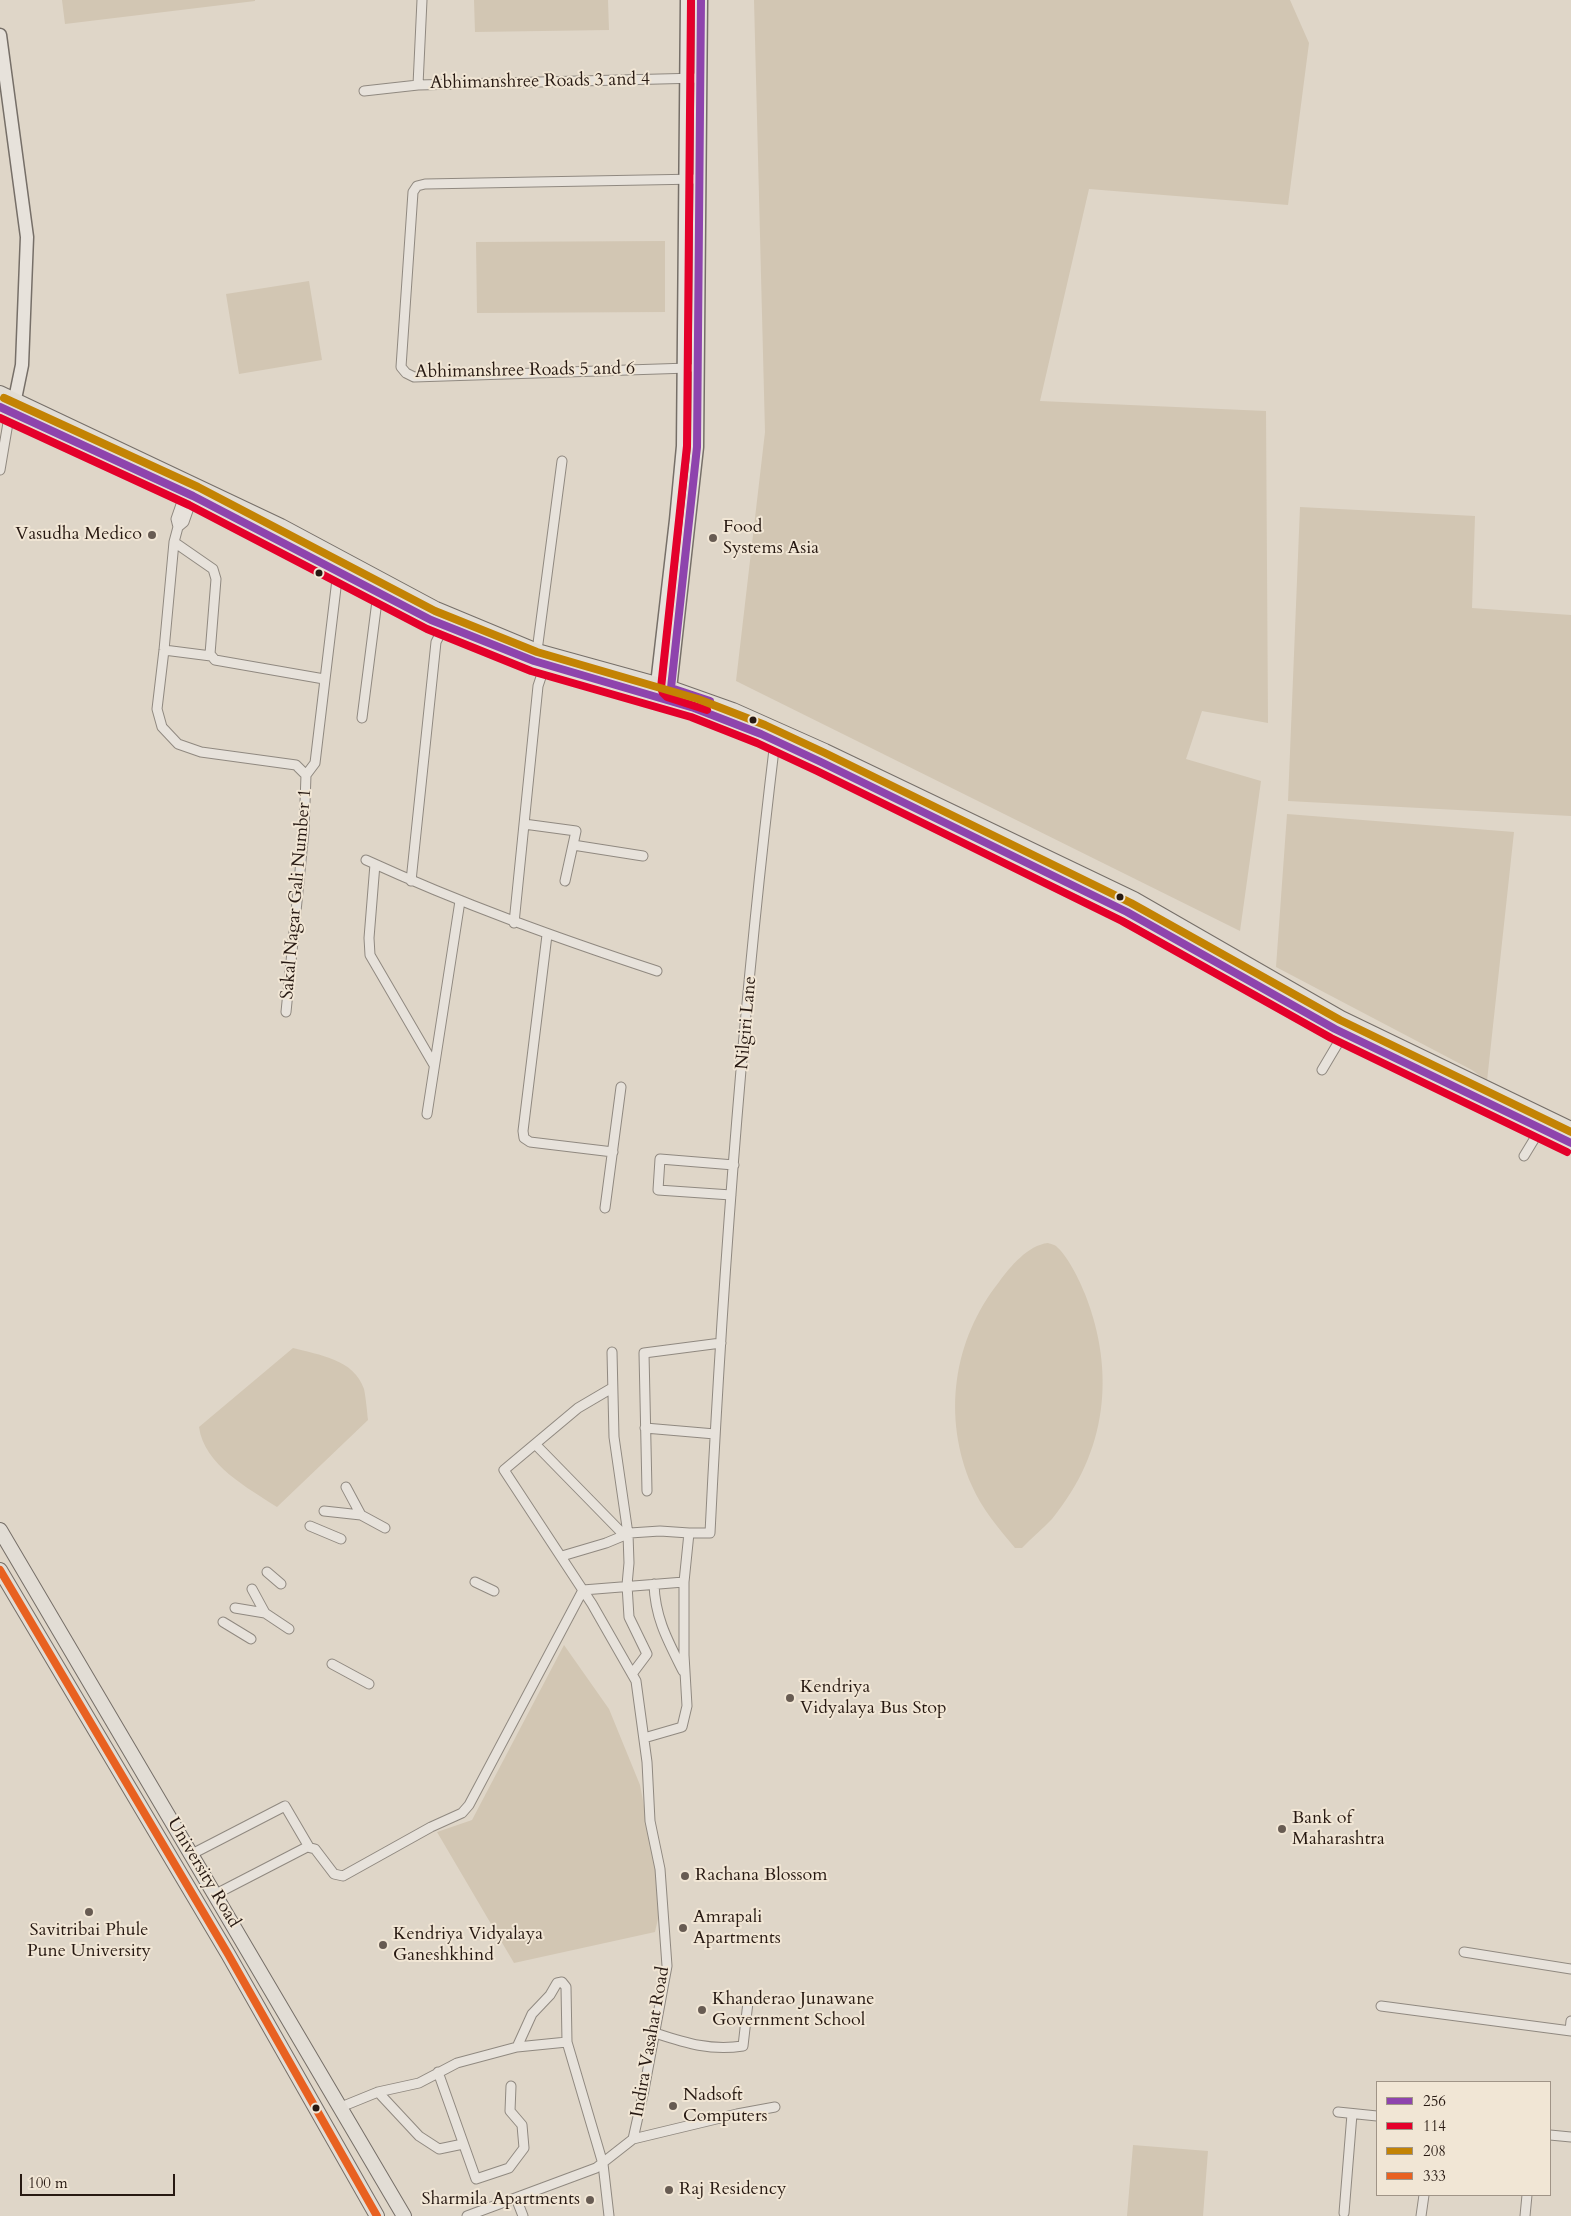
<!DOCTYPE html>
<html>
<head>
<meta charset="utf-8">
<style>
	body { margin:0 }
	#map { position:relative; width:1571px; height:2216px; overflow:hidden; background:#dfd6c8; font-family:Cardo,serif }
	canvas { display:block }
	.legend { position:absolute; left:1376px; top:2081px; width:175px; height:115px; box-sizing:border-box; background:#f1e6d5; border:1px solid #a09487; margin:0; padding:6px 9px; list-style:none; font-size:15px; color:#271912 }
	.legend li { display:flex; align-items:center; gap:10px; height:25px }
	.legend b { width:25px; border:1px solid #a09487 }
	.scale { position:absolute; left:20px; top:2174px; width:155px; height:22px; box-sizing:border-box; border:2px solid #271912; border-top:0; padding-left:6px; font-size:15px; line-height:18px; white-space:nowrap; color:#271912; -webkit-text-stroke:4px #f1e6d5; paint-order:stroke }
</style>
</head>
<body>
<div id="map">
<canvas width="1571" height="2216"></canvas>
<ul class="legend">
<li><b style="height:6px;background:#8e44ad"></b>256</li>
<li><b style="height:6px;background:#e4002b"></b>114</li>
<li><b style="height:6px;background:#c38304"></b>208</li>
<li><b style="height:6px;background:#e86121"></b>333</li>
</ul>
<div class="scale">100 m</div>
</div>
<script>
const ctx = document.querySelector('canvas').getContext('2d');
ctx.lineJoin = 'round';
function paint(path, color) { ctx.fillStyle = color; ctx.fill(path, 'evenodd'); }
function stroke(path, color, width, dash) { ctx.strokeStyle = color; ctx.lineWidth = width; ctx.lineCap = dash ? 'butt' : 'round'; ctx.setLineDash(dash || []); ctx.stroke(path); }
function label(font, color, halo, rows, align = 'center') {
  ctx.font = font + ' Cardo,serif'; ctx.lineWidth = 4; ctx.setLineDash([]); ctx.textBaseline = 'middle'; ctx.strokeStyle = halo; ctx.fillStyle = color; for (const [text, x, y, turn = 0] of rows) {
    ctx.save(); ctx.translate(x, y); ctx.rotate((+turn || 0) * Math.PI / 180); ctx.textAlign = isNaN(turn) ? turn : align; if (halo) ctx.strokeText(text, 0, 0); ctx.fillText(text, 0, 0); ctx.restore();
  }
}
paint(new Path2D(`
	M62,0H255V1L65,24Z
	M474,0H608L609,30L475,32Z
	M754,0H1290L1309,43L1288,205L1089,189L1040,401L1266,411L1268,723L1202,711L1186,759L1261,781L1240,931L736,681L765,432Z
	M665,241V312L477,313L476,242Z
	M309,281L322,360L239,374L226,294Z
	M1300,507L1475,516L1472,608L1571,615V816L1288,801Z
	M1287,814L1514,832L1487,1081L1472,1070L1276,967Z
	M1048,1243C1051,1244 1056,1245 1058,1248C1068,1257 1080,1281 1085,1294C1116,1373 1107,1452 1052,1519C1043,1529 1031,1538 1022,1548H1015C999,1529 982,1509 972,1486C942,1417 953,1340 999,1282C1010,1267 1028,1245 1048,1243Z
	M293,1348C319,1355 354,1359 364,1389C366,1399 367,1411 368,1420L277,1507C248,1488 204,1465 199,1427Z
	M564,1645L609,1709L640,1785L662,1901L655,1932L514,1963L437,1832L472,1820Z
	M1133,2145L1208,2151L1203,2216H1127Z`), '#d2c6b3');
const street = new Path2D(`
	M422,0L418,85L700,78
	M364,91L418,85
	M689,368L414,377L406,373L401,367L413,192L417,186L425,184L699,179
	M0,470L10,411
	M185,493L176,519L178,527L174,542L164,650L157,709L162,727L178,744L201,752L296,765L306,775L304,831L286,1012
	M178,527L184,522L193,496
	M174,542L213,569L216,579L210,654L215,660L324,679
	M164,650L211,656
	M537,651L562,461
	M362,718L378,593
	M306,775L315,763L338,571
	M524,824L576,831L565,881
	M573,845L643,856
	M366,860C462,904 557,938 657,971
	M375,864L369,938L370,955L434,1065
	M411,881L436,642L447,621
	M514,923L538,686L545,665
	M547,935L523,1131L524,1138L530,1142L613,1152
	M1322,1070L1344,1033
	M427,1114L460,901
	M1524,1156L1541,1128
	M731,1195L658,1190L660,1159L734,1165
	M605,1208L621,1087
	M612,1352L614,1437L628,1534L629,1563L627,1585L629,1617L647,1654L632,1674
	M645,1428L715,1434
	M535,1444L578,1408L612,1388
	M346,1487L361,1515L385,1528
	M647,1491L644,1353L721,1343
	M324,1511L361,1515
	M310,1526L341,1539
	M689,1533H710C723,1269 743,1004 775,741
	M267,1572L281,1584
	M475,1582L494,1591
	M654,1584C655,1618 668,1641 683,1671
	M252,1589L265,1613L289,1629
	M235,1608L265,1613
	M223,1622L251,1639
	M332,1664L369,1684
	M644,1738L682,1727L687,1706L684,1655V1582
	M192,1854L285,1806L309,1847
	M216,1894L307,1847L315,1849L334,1874L343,1876L431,1827L462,1813L469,1805L583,1590L684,1582L689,1533L660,1531L630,1533L606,1543L562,1556
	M1464,1952L1571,1969
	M1381,2006L1571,2031
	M1570,2031L1571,2021
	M655,2033C686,2043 710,2051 743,2046L748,2002
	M517,2047L532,2014L550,1995L557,1983L562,1982L566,1987L567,2042
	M438,2072L476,2179L509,2168L524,2148L522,2125L510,2111L511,2086
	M378,2092L419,2136L439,2149L463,2144
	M341,2107L378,2092L419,2083L457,2063L517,2047L567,2042L603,2164L609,2216
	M1338,2112L1377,2116
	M1550,2135L1571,2137
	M633,2139L737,2114L775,2107
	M516,2198L523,2216
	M1344,2213L1352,2114
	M467,2216L596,2168L633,2139L644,2090L667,1966L660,1869L650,1821L647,1762L636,1681L592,1604L504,1470L535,1444L624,1535
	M1421,2216L1424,2195
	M1525,2216L1527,2195`);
const secondary = new Path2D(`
	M0,35L27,237L22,365L15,399L11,409
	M656,693L676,520L683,446L687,0
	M669,698L697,447L701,0`);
const primary = new Path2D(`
	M0,393L281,526L436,609L537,651L671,688L733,710L825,751L1134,899L1341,1018L1571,1129
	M0,407L193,496L431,620L534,661L694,708L761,734L821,762L1127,912L1335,1029L1571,1143
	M0,1530L404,2216
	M0,1570L228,1954L377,2216`);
stroke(street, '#908980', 11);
stroke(secondary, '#766f68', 15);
stroke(primary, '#766f68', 16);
stroke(street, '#e7e2db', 9);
stroke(secondary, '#e7e2db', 12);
stroke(primary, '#e2ddd5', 14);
stroke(new Path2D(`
	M701,0L697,447L671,688L710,701
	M0,407L193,496L431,620L534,661L694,708L761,734L821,762L1127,912L1335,1029L1571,1143`), '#8e44ad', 8);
stroke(new Path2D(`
	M691,0L687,446L661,688L663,693L667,697L707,710
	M0,418L189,505L427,629L531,671L691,717L757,743L817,771L1122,921L1331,1038L1567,1152`), '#e4002b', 8);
stroke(new Path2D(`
	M4,398L198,487L435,611L537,652L698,699L765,725L825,753L1131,903L1340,1020L1571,1132`), '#c38304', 8);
stroke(new Path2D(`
	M0,1570L228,1954L377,2216`), '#e86121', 8);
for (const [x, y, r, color] of [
	[152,535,5,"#675b52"],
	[713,538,5,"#675b52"],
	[319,573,4.5,"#271912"],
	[753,720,4.5,"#271912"],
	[1120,897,4.5,"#271912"],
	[790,1698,5,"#675b52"],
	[1282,1829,5,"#675b52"],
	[685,1876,5,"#675b52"],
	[89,1912,5,"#675b52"],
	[683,1928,5,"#675b52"],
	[383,1945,5,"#675b52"],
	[702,2010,5,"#675b52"],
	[673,2106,5,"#675b52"],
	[316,2108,4.5,"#271912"],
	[669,2190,5,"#675b52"],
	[590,2200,5,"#675b52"]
]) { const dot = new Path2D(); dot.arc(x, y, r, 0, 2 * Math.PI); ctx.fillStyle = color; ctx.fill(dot); stroke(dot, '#f1e6d5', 2); }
label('18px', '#271912', '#f1e6d5', [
	["Abhimanshree Roads 3 and 4",540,82,-1],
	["Abhimanshree Roads 5 and 6",525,371,-1],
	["Sakal Nagar Gali Number 1",297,894,-85],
	["Nilgiri Lane",747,1023,-85],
	["University Road",203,1873,59],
	["Indira Vasahat Road",651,2042,-80]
]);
label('18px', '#271912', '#f1e6d5', [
	["Food",723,528],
	["Systems Asia",723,549],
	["Vasudha Medico",142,535,"right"],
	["Kendriya",800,1688],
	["Vidyalaya Bus Stop",800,1709],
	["Bank of",1292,1819],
	["Maharashtra",1292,1840],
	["Rachana Blossom",695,1876],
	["Amrapali",693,1918],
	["Apartments",693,1939],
	["Savitribai Phule",89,1931,"center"],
	["Pune University",89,1952,"center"],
	["Kendriya Vidyalaya",393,1935],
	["Ganeshkhind",393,1956],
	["Khanderao Junawane",712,2000],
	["Government School",712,2021],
	["Nadsoft",683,2096],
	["Computers",683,2117],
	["Raj Residency",679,2190],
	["Sharmila Apartments",580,2200,"right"]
], 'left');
</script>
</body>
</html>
